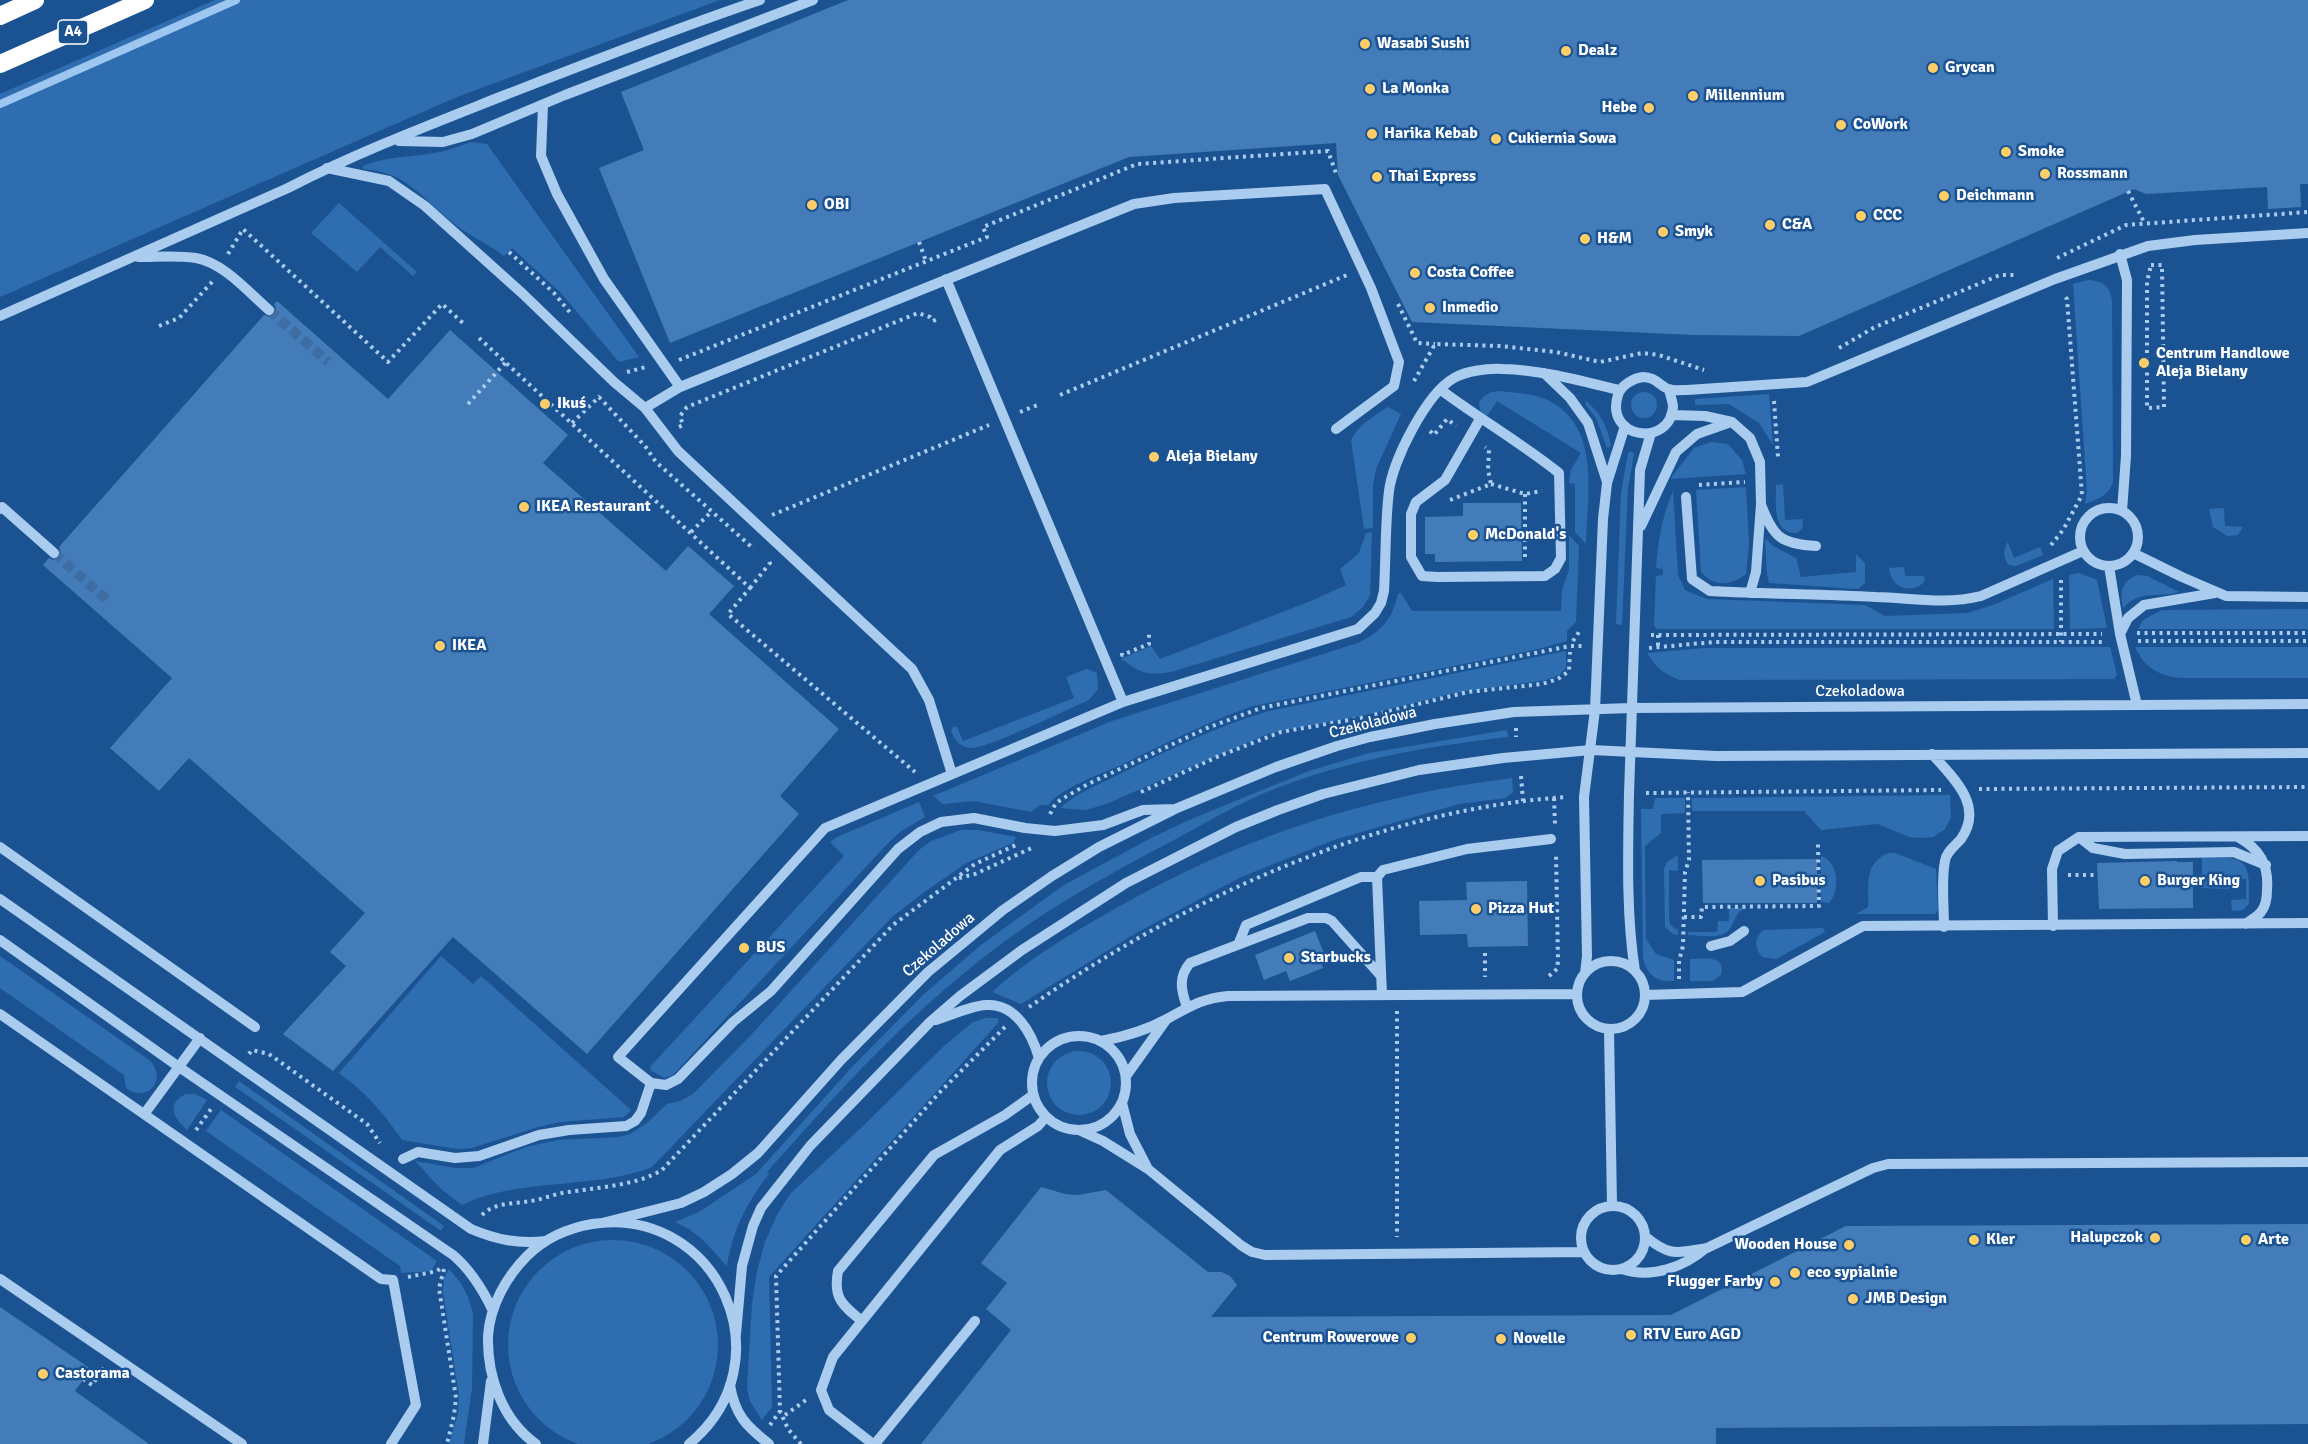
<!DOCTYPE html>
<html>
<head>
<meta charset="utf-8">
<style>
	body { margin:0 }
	canvas { display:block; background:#1b5392 }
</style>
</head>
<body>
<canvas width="2308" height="1444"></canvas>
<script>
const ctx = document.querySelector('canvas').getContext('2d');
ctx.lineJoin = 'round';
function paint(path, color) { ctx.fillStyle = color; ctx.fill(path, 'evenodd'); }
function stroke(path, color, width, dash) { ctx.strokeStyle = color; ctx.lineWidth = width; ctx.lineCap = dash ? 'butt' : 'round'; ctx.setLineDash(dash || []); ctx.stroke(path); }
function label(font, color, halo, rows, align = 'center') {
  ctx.font = font + ' Signika,sans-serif'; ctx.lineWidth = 5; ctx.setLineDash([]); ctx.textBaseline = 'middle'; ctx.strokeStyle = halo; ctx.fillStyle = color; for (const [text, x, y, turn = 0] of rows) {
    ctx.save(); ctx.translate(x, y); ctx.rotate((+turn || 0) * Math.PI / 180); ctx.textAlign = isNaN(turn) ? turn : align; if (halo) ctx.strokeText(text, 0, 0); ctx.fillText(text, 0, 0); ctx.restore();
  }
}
paint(new Path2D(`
	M215,0H720L457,97L0,297V94Z
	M471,142L487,144L639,357L619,362L561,293L512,248L504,256C489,244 472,237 457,226C424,201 409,172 363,169V166C385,157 406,157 429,154C444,152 457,147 471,142Z
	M339,203L417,272L413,276L380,247L357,272L311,233Z
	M2088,280C2103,281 2109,285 2112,300L2113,482C2108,496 2098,499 2085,504L2087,491L2073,284Z
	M1499,391C1515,393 1531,393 1545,399C1602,424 1587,494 1586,544L1575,532V484L1569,483L1571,470L1581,453L1497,401L1487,416C1480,412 1479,409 1479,402C1485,394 1490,392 1499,391Z
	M1631 405a13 13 0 1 1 26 0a13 13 0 1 1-26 0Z
	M1769,394L1773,445L1759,423L1729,404L1695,405V399Z
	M1586,401C1601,413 1608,428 1611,446L1607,448L1596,418L1585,404Z
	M1388,407L1401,414L1376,469L1373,485V528L1364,529L1351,440C1358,425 1374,416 1388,407Z
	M1711,442L1728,444L1742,460L1746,474L1670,479L1694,448Z
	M1631,451L1634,454L1628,488L1622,625L1616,624L1621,493L1628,453Z
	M1783,484L1785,520L1803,519L1802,529L1797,533C1772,534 1776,503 1776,485Z
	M1746,487L1749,543L1746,574C1731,586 1714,587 1701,572L1696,490Z
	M1673,491L1678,575L1685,590L1707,599L1865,605L1885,616L1967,613L1993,605L2053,579L2054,629H1657L1654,626L1656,576L1663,575V569L1656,568C1658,540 1662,517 1673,491Z
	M2224,508L2225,526L2243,527L2238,535L2227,536L2213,527L2209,509Z
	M1372,532L1370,595L1363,607L1351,617L1171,672C1147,676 1141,673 1121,659L1151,646L1160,659L1311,601L1346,585L1340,569L1359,553L1366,533Z
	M1569,535L1579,546L1576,622L1567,631V641L1534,650L1253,706C1207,722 1164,744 1121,765C1099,775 1063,787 1048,805H1040L1031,812L974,801L943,804L933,796L1112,721L1358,643C1382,631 1392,620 1398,594L1401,593L1412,611H1561L1562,590L1569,570Z
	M1765,538L1773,546L1796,558L1801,577L1856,572V554L1865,563V583L1858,589L1769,583L1767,575Z
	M2008,542L2014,558L2040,547L2043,555L2016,566L2009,565C2003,559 2003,548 2008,542Z
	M1904,567L1905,576H1924L1925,580C1918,592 1898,591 1892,578C1890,575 1890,572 1889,568Z
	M2079,573L2097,580L2107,628L2070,629L2069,575Z
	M2137,575L2147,576L2179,592C2157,599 2143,588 2123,608C2120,592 2121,582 2137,575Z
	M2308,609V629H2138L2143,620L2162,610Z
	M2110,647L2117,675L2114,679L1680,680C1664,674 1656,668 1647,653L1706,648Z
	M2135,647H2308V678H2180C2158,675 2145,668 2135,647Z
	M1566,651V668L1559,675L1546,680L1454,693L1366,715L1270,733L1106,804L1086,810L1060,808C1077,793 1099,784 1120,774C1168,750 1217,726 1269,711Z
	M1087,669L1097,673L1098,689L1089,700C1068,709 987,749 971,748C960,747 955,741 951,731L953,727H957L963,741L1074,698L1066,677Z
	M1507,730L1508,737C1437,745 1365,757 1296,781C1253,795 1214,818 1174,840C1135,860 1097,881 1060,904C1001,940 946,986 897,1033C851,1077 809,1125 767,1172L769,1174C747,1202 732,1231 727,1266L704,1241L689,1229L675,1222L699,1212L756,1174L852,1067L923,995L981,945L1064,885L1151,838L1196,817L1309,771L1369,753Z
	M1512,778L1513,792L1506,798L1459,804L1334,840L1241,877L1136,933L1021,1004L992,992C1028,959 1072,933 1113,910C1240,837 1367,796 1512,778Z
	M1950,795L1951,818L1944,830L1933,837L1921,838L1909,837L1878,824L1821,830L1804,811H1692V798Z
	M1655,798H1685V813L1661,814V833L1645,846L1646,939L1656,954L1674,960V981C1656,982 1647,975 1643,958L1641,809H1653Z
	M919,802L925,817L900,832L889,842L673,1075L664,1078L650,1070L651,1066L844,856L830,842L837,837Z
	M961,830H978L1016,837L1013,843L966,863L923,893L892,917L652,1167C594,1190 519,1177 462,1205L441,1189L415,1161L455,1168H473L526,1147L558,1140L618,1137L630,1134L647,1123L667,1104L680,1101L693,1094L752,1034L919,850L931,841Z
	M1888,853H1895L1936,869L1938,910L1935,914H1856L1868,907C1869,884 1864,864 1888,853Z
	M1678,855V871L1669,870V921L1671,926L1678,930V935L1673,934L1665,927L1664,869L1667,862Z
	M1821,856C1838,861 1841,890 1829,903L1821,902Z
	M2202,857C2247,857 2250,858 2249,904L2243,910L2232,911L2231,900L2246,899V879H2230L2229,889L2202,888Z
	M1729,908H1745C1736,913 1736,918 1731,927C1724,941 1700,935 1688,935V932H1717L1718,921H1729Z
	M1823,928L1825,932L1776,959L1762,957C1754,947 1754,939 1763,930Z
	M0,956L149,1060C169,1079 147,1104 126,1088L124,1075L0,988Z
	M441,956L473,984L481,976L631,1110L624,1117L560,1122L538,1127L472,1148L457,1149L402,1140C383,1112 366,1093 339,1073Z
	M1690,959C1704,959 1726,954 1721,975L1713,981H1690Z
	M986,1018H998V1023L769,1277L772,1407L762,1420L750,1401L747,1388L752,1304L757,1271L765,1242L778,1213L790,1194L860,1129L943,1047L973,1022Z
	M1047 1083a32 32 0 1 1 64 0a32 32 0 1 1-64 0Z
	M239,1081L444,1226L441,1231L235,1087Z
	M186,1094H195L207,1100L187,1130C174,1118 165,1105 186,1094Z
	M221,1110L437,1261L431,1271L401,1273L400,1266L206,1131Z
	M508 1345a105 105 0 1 1 210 0a105 105 0 1 1-210 0Z
	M449,1269L460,1282L468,1297L473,1314L472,1388L464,1444H449L458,1413L459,1396L443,1292L444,1278Z`), '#2e6db0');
stroke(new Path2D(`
	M0,104L236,0`), '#9dc7f1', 8);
paint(new Path2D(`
	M848,0H2308V184H2300L2301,207L2268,209L2267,187L2146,194L2134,189L1799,336L1694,335L1412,322L1338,175L1336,143L1129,157L670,343L599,168L644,150L621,92Z
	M277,301L388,399L450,330L568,435L543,463L666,571L688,546L734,586L709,614L839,729L780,796L799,814L587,1054L453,937L333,1071L283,1034L346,966L330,952L365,913L189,758L159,791L110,748L172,678L43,565L49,558L53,560L59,558L61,554L59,547L264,315L271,317L275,315L276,308L274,304Z
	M1463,503H1521L1522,561L1435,562V554H1425V517L1463,516Z
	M1817,859V903H1703L1702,860Z
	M2177,861V862H2193V908L2099,909L2097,863Z
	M1527,881L1528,946L1468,947L1467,934L1420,935L1419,901L1467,900L1466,882Z
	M1315,931L1325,956L1319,958L1323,968L1290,981L1286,971L1264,980L1255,955Z
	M1041,1187L1065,1194L1078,1195L1106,1190L1208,1272H1222L1230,1276L1237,1285L1211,1317L1671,1315L1846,1226L2308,1224V1424L1716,1428V1444H921L1011,1330L986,1309L1007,1283L981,1263Z
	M0,1307L91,1369L75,1391L149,1444H0Z`), '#447cb9');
stroke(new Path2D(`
	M269,310L328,362
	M54,553L108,601`), '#3d6da2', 10, [10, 5]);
stroke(new Path2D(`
	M2128,191L2144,222
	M919,242L926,261
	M509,252L554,293L572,315
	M228,254L243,229L388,362L442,304L463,323
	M2057,258L2126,225L2308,212
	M2151,265H2162L2164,407L2147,408V282Z
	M1398,304L1417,343L1435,344
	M159,326L179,318L213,281
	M479,338L750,588L728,614L915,772
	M1839,348L1875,327L2000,275H2017
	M679,360L987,237L983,227L1137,164L1328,151L1337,176
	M627,372L646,367
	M1414,381L1435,344L1500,346L1556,352L1600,362L1642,353L1659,355L1704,370
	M1060,395L1347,275
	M599,397L645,446L656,462L754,549
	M1774,401L1778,457
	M468,404L506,362
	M1020,412L1040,404
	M572,423L600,396
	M679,427L683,425L680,416L687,407L918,313L930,317L933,321L938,319
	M1430,431L1434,435L1447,419L1456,426
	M1491,484L1525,494L1542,491
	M1699,485L1745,482
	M1525,494V560
	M1450,500L1491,484L1488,470L1489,450L1485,447
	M772,515L989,425
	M691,532L712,511
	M2051,545L2063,530L2082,495L2067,299L2063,294
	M2061,580V642
	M750,588L770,563L769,562
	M2137,633H2308
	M1651,635L2102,634
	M1658,635V647
	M1573,641L1579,632
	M2138,641H2308
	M1649,648L1714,642H2106
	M1122,653V655L1149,644V634
	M1516,728V737
	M1521,776L1523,801
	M1979,789L2308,787
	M1141,792L1219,756L1281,732L1361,718L1468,692L1542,684L1558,679L1569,671L1570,652
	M1646,793L1941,790
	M1554,798L1555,824
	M1050,814L1056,803L1062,799L1088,784L1207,728L1261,708L1570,646H1582
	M2068,875H2097
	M959,878L975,874L1034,847
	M1684,917H1701L1702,907L1819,906L1818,844
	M1485,953V977
	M1549,976L1557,969L1558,961L1556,853
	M1679,979V961L1683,946L1685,872L1689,860L1688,792
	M1029,1007C1185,899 1375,810 1566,797
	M1397,1011V1237
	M249,1054L252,1050L269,1054L367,1124L380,1143
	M196,1130L211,1109
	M482,1215C495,1202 514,1204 530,1201C541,1200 551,1195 562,1193C592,1188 636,1186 662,1170L893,925L975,864L1018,844
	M444,1269L439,1288L456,1398L454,1415L447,1444
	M408,1277L437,1271L441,1268
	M83,1379L92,1385L104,1368
	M785,1415L806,1400
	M770,1425L780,1411
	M801,1444L788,1429L780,1411L776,1276L940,1092L1005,1027`), '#aaccef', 4, [3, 4.5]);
stroke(new Path2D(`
	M543,105L541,156L557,194L604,279L680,387
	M399,141L443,142L472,134L565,95L813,0
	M327,168L389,181L425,206L523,294L614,382L645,408
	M2120,254L2127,280L2126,456L2122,511
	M138,257C157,257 177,255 196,258C224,263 248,292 269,310
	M946,279L1123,702
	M0,316L288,188C358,152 432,124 505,95C590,62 674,29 760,0
	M1544,373L1570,398L1588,423L1607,482
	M1669,389C1670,395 1673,402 1673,407C1670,448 1604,439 1618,395C1621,385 1634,378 1643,377C1655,377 1659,385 1668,389C1673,391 1682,390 1687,390L1807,382L2055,279L2148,246L2195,240L2308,233
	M1441,390C1480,419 1521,443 1559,473L1561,558L1555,569L1545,576L1437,577L1422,576L1411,557V514L1416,502L1445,480L1480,419
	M1671,415L1705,416L1732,422L1750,438L1760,462L1761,504L1756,572L1750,593
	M1686,497L1692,579L1710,591C1765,594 1821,594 1876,597C1912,598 1945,605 1981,596L2083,551
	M1762,507C1774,538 1782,544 1816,546
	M2080 537a29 29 0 1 1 58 0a29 29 0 1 1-58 0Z
	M0,509L2,507L54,553
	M1641,526L1676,452L1697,434L1731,422
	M2133,553L2182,577L2226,596L2308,597
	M2109,566L2120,634L2137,705
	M2120,634L2128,618L2144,605L2215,593
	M1932,754C1952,777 1985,805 1961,839C1955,846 1946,852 1945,861C1941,880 1944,907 1944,927
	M952,774L929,700L912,669L678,451L645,408L680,387L1134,204L1174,198L1325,189L1371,288L1399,362L1394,386L1336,429
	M1175,809L1143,810L1103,825L1055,831L1025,828L974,818L941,822L920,832L898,849L771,991L733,1022L678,1079L666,1085L651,1083L618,1057L825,828L1123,702L1358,629L1375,613L1381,603L1384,591C1386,558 1385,524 1389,491C1393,460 1426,394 1454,378C1466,371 1488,368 1503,369C1542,370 1581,381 1619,390
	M2079,837L2093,848L2125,854L2234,852L2266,865
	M2238,837C2260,849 2269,865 2267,890C2267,898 2266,906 2261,912C2257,917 2250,920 2246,924
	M0,847L255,1027
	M0,899L471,1229C497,1240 518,1244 546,1241
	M2053,926L2052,869L2058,851L2079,837L2308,836
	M0,940L179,1067L453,1255C471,1270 483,1290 493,1311
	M1238,945L1246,925L1361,877H1377
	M1711,946L1730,941L1744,931
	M1577 995a34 34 0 1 1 68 0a34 34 0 1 1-68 0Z
	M1635,971C1626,915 1628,851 1629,794C1632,686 1637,578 1640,470L1651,433
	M1585,973L1587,956L1584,797L1595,710L1603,519L1607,483L1625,426
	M1382,995L1377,877L1383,870L1467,849L1551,839
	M1645,995L1742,992L1863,926L2308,923
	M1187,1007C1181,990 1178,977 1190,963L1308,918H1326L1332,921L1381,976
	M0,1014L381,1279L393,1280L416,1405L391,1444
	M936,1020C952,1015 970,1006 986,1005C1016,1003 1032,1034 1039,1058
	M1609,1030L1612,1205
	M1032 1083a47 47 0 1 1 94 0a47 47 0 1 1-94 0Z
	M1101,1041C1123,1037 1147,1030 1167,1019C1191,1006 1200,999 1228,996L1577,994
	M1126,1076L1166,1020
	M1122,1103L1130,1134L1148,1169
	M145,1113L200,1038
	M1081,1131L1103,1141L1148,1169L1242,1246L1252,1252L1265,1255L1584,1252
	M403,1159L418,1152L455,1158L479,1156L539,1135L569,1130L626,1126L635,1121L641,1113L651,1083
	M1581 1238a32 32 0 1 1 64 0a32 32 0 1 1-64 0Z
	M602,1223L681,1203L704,1192L732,1174L758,1153L841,1060L928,972L1003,910L1052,876L1099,847L1175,809L1276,767L1337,746L1370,737L1435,724L1514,712L1631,708L2308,704
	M1646,1237C1670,1257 1677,1253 1707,1248L1873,1168L1888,1164L2308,1162
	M1622,1269C1652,1279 1684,1267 1706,1248
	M0,1279L242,1444
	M862,1321C842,1305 833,1298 838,1271L934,1155L1005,1115L1033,1095
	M736,1334L742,1266L753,1226L761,1208L810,1146L930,1022L960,996L1022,950L1126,883L1236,827L1278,810L1323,794L1419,770L1503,758L1591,750L1716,756L2308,753
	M730,1385C735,1415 746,1426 769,1444
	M483,1444L491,1381
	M536,1444C502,1420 487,1376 488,1336C490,1306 506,1277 527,1256C544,1239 568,1228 592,1224C719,1205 788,1363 689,1444
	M873,1444L829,1410L821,1390L833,1357L1000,1150L1038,1126L1046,1117
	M875,1444L975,1321`), '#aaccef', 10);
stroke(new Path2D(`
	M0,16L35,0
	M0,64L145,0`), '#fff', 18);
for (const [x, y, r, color] of [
	[1365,44,6,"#ffce68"],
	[1566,51,6,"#ffce68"],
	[1933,68,6,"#ffce68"],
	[1370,89,6,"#ffce68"],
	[1693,96,6,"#ffce68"],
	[1649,108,6,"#ffce68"],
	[1841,125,6,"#ffce68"],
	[1372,134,6,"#ffce68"],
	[1496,139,6,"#ffce68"],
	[2006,152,6,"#ffce68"],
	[2045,174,6,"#ffce68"],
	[1377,177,6,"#ffce68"],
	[1944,196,6,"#ffce68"],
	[812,205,6,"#ffce68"],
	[1861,216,6,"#ffce68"],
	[1770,225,6,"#ffce68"],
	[1663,232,6,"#ffce68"],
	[1585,239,6,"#ffce68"],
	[1415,273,6,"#ffce68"],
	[1430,308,6,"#ffce68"],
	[2144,363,6,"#ffce68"],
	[545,404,6,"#ffce68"],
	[1154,457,6,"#ffce68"],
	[524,507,6,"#ffce68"],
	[1473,535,6,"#ffce68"],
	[440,646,6,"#ffce68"],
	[1760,881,6,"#ffce68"],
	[2145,881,6,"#ffce68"],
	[1476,909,6,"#ffce68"],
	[744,948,6,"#ffce68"],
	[1289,958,6,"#ffce68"],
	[2155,1238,6,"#ffce68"],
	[1974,1240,6,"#ffce68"],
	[2246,1240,6,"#ffce68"],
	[1849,1245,6,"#ffce68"],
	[1795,1273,6,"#ffce68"],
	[1775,1282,6,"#ffce68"],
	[1853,1299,6,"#ffce68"],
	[1631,1335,6,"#ffce68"],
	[1411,1338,6,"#ffce68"],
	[1501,1339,6,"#ffce68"],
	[43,1374,6,"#ffce68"]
]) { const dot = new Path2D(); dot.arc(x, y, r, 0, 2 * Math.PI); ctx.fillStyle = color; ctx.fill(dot); stroke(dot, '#1b5392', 2); }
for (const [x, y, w] of [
	[73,32,30]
]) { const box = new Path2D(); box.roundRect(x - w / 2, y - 12, w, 24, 4.5); ctx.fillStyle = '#1b5392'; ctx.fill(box); stroke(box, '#fff', 1.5); }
label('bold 15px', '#fff', null, [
	["A4",73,32]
]);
label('bold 16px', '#fff', '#1b5392', [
	["Wasabi Sushi",1377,44],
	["Dealz",1578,51],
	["Grycan",1945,68],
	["La Monka",1382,89],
	["Millennium",1705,96],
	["Hebe",1637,108,"right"],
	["CoWork",1853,125],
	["Harika Kebab",1384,134],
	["Cukiernia Sowa",1508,139],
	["Smoke",2018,152],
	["Rossmann",2057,174],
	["Thai Express",1389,177],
	["Deichmann",1956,196],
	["OBI",824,205],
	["CCC",1873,216],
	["C&A",1782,225],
	["Smyk",1675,232],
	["H&M",1597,239],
	["Costa Coffee",1427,273],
	["Inmedio",1442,308],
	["Centrum Handlowe",2156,354],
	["Aleja Bielany",2156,372],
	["Ikuś",557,404],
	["Aleja Bielany",1166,457],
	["IKEA Restaurant",536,507],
	["McDonald's",1485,535],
	["IKEA",452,646],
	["Pasibus",1772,881],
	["Burger King",2157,881],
	["Pizza Hut",1488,909],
	["BUS",756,948],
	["Starbucks",1301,958],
	["Halupczok",2143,1238,"right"],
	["Kler",1986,1240],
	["Arte",2258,1240],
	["Wooden House",1837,1245,"right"],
	["eco sypialnie",1807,1273],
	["Flugger Farby",1763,1282,"right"],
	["JMB Design",1865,1299],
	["RTV Euro AGD",1643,1335],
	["Centrum Rowerowe",1399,1338,"right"],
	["Novelle",1513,1339],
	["Castorama",55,1374]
], 'left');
label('16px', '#fff', '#1b5392', [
	["Czekoladowa",1860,692],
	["Czekoladowa",1373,723,-14],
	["Czekoladowa",939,945,-41]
]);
</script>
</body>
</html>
